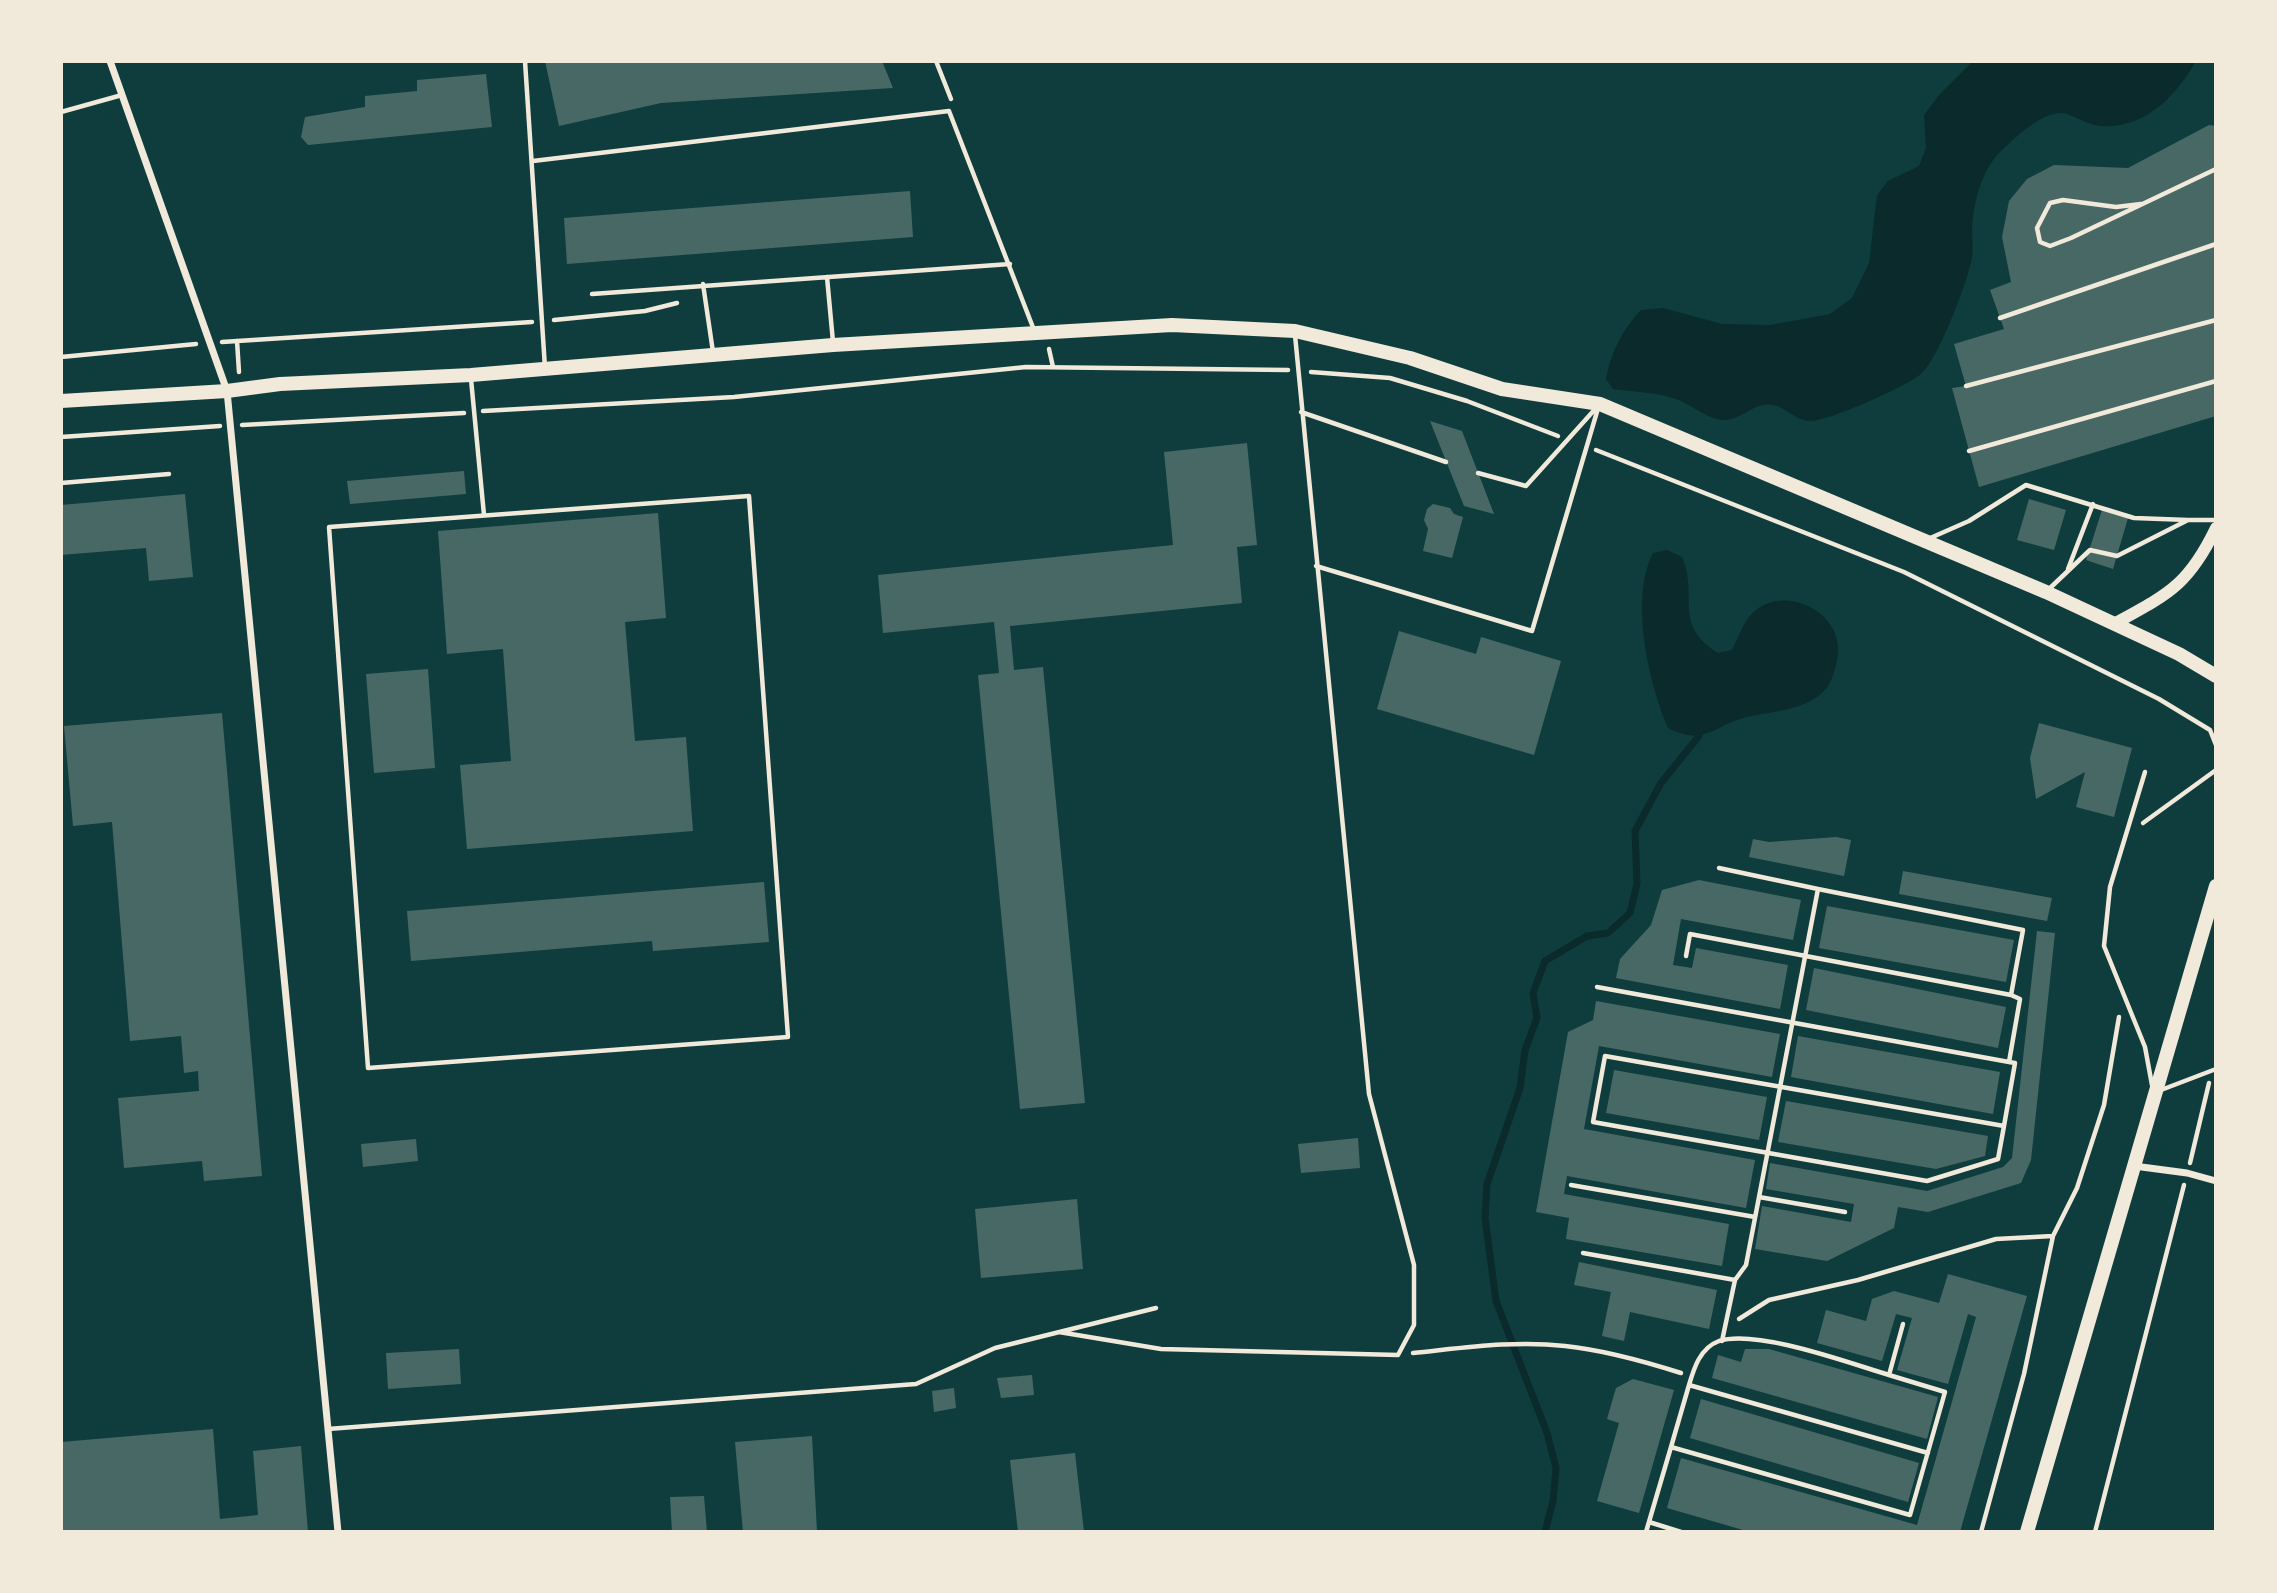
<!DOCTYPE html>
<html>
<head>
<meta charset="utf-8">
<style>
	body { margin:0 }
	#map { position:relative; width:2277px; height:1593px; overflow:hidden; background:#0f3d3e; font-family:"Sofia Sans Condensed",sans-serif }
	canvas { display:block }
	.frame { position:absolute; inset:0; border:63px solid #f1e9da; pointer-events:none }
</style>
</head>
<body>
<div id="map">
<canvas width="2277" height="1593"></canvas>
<div class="frame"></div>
</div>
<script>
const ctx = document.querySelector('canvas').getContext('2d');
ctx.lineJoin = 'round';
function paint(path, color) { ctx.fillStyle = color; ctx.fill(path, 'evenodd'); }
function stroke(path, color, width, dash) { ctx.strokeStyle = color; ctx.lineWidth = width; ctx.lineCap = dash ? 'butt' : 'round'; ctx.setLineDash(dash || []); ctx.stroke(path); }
paint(new Path2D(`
	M1973,61H2196C2176,96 2145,129 2101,126C2087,125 2072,114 2062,113C2041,112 2014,139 2000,152C1981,171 1973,204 1972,230C1972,240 1974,252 1971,262C1966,285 1939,357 1922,373C1908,386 1831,420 1811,421C1792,421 1783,401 1763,405C1749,408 1739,420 1724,420C1709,420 1690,404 1676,399C1657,392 1633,392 1613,389L1606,379C1611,352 1622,330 1641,310L1663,308L1722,324L1770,325L1830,314L1852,298L1869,263L1877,195L1888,181L1919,166L1926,148L1924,115L1939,95Z
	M1667,550L1682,557C1699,596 1672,624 1718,653L1732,650C1737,640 1742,626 1749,617C1778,579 1852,611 1836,665C1834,672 1831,684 1826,689C1806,711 1773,711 1747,717C1714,725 1705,747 1668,728C1649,683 1629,599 1653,553Z`), '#0a2a2b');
stroke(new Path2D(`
	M1545,1532L1553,1501L1556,1468L1547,1433L1496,1301L1485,1218L1487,1184L1520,1088L1525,1050L1537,1018L1533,993L1545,961L1587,936L1608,933L1630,913L1637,884L1635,831L1661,783L1699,736`), '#0a2a2b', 7);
paint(new Path2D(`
	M545,61H882L893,88L661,103L559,126Z
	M486,74L492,127L308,145L301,137L305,117L365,107V96L417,91V80Z
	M2209,125L2216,126V416L1979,487L1952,388L1966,386L1954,344L2004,329L1990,290L2011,282L2002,237L2009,201L2027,179L2054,165L2128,168Z
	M910,191L913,237L567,264L564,218Z
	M1430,421L1462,431L1494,514L1464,506Z
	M1247,443L1257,545L1237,547L1242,603L1010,626L1014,670L1043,667L1085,1103L1020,1109L978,675L999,673L994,622L883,633L878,575L1173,545L1164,452Z
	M464,471L466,494L350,504L347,481Z
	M185,494L193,577L149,581L146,548L61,555V505Z
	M2029,499L2066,510L2054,550L2017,540Z
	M1433,504L1450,508L1454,514L1463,517L1452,558L1423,551L1428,529L1424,520L1427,509Z
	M2102,510L2128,518L2113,569L2086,560Z
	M658,513L666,618L625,622L635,741L686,737L693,831L467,849L460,765L511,761L503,649L447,654L438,531Z
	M1399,631L1476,654L1481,637L1561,661L1534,755L1377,709Z
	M428,669L435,768L374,773L366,674Z
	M222,713L262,1176L204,1181L202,1161L124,1168L118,1098L199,1091L198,1071L184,1073L181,1036L130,1041L112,822L73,826L64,726Z
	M2039,723L2132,748L2114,817L2076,807L2085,772L2036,799L2030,758Z
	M1836,837L1851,840L1844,876L1749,857L1753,839L1769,842Z
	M1903,871L2052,898L2047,921L1899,894Z
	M1699,880L1801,900L1793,940L1681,919L1673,965L1692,968L1696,948L1788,965L1780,1009L1616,978L1620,959L1651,925L1662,890Z
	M764,882L769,942L653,951L652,941L411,961L407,911Z
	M1827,906L2014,940L2006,982L1819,948Z
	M2037,931L2055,933L2031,1160L2021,1183L1928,1212L1898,1207L1894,1228L1827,1261L1755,1249L1762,1206L1851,1222L1854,1204L1766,1189L1770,1163L1927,1191L2003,1167L2012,1158Z
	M1814,968L2006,1007L1998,1048L1806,1010Z
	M1596,1001L1780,1034L1772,1077L1599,1046L1584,1129L1755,1160L1746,1208L1567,1176L1564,1194L1729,1224L1722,1266L1566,1239L1569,1218L1536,1212L1568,1032L1593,1020Z
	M1798,1036L2000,1072L1993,1114L1791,1077Z
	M1614,1070L1767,1097L1759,1140L1606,1113Z
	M1786,1101L1988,1136L1985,1156L1936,1169L1778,1142Z
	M1358,1138L1360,1168L1301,1173L1298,1144Z
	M416,1139L418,1161L363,1167L361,1144Z
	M1077,1199L1083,1269L981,1278L975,1209Z
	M1579,1262L1717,1290L1709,1329L1630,1312L1624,1341L1602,1336L1611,1292L1574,1285Z
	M1948,1274L2027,1296L1960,1532H1750L1667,1508L1681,1458L1917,1525L1976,1317L1968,1314L1948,1384L1897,1370L1912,1318L1896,1314L1882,1361L1817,1343L1826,1310L1866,1321L1872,1299L1894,1291L1939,1303Z
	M459,1349L461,1384L388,1389L386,1353Z
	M1745,1349H1769L1938,1397L1927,1439L1712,1378L1718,1355L1741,1362Z
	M1032,1375L1034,1395L1001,1398L997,1378Z
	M1633,1379L1674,1390L1639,1513L1597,1501L1619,1423L1607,1419L1616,1388Z
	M954,1388L956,1408L934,1412L932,1391Z
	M1701,1399L1919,1463L1908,1502L1690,1438Z
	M213,1429L220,1519L258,1515L253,1451L301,1446L308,1532H61V1442Z
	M812,1436L817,1532H743L735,1442Z
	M1075,1453L1084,1532H1018L1010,1460Z
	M704,1496L707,1532H672L670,1497Z`), '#486865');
stroke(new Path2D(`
	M936,61L951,99
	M554,320L645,311L677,303
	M237,341L239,372
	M222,342L532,322
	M1049,349L1053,367
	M61,357L196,344
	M1311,372L1390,378L1467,401L1558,436
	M483,411L734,397L1026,367L1288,370
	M242,425L464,413
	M61,437L220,426
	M1596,450L1904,572L2159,699L2210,730L2216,745
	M2143,823L2216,770
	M2190,1163L2209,1083
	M1739,1319L1769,1300L1858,1280L1996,1239L2053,1236
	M1413,1353C1463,1348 1514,1340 1565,1346C1604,1350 1643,1361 1681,1373
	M1981,1532L2024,1374L2053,1236L2077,1188L2104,1105L2119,1017
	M2095,1532L2184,1185`), '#f1e9da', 4.5);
stroke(new Path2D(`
	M525,61L545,368
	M61,112L122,95
	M533,161L949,111L1034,330
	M2141,204L2116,207L2063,200L2050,203L2037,228L2040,242L2050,246L2071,238L2216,169
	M827,277L833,342
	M703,284L713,352
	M592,294L1010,264
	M2000,318L2216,244
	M471,379L484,515
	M1966,386L2216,320
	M1301,412L1446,462
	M1969,451L2216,381
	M1478,473L1526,486L1597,407
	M61,483L169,474
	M749,496L788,1037L368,1068L329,527Z
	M1928,539L1969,521L2026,485L2134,518L2188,520
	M1316,566L1532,631L1599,405
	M2068,569L2093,504
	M2049,589L2090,550L2117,556L2188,520H2216
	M2145,772L2110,887L2104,946L2145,1047L2152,1085
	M1719,868L1818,889
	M1686,956L1690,934L2011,995L2023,930L1818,889L1746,1265L1735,1280L1722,1341
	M1597,987L2009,1062L2020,999L2011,995
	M2161,1090L2216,1069
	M2004,1126L1998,1159L1927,1181L1593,1122L1605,1056L2004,1126L2015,1063L2009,1062
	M1571,1185L1755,1217
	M1759,1197L1845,1212
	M1583,1253L1735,1280
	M1059,1332L1161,1349L1398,1355L1414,1325V1265L1369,1094L1295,335
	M1689,1385C1694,1368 1700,1348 1719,1341C1757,1329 1849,1363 1889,1375
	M328,1429L916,1384L995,1348L1156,1308
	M1671,1447L1689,1385L1928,1453
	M1649,1522L1681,1532
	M1646,1532L1671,1447L1910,1515L1945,1392L1889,1375L1903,1324`), '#f1e9da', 4.5);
stroke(new Path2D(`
	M110,61L227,391L338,1532
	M2134,1166L2187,1173L2216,1181`), '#f1e9da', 7);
stroke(new Path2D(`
	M2114,624C2168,594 2188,586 2216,528`), '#f1e9da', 12);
stroke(new Path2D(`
	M61,401L227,391L280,384L471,375L833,345L1172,325L1295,331L1410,358L1502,389L1600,404L2046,592L2179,654L2216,676
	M2027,1532L2216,886`), '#f1e9da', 14);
</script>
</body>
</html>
